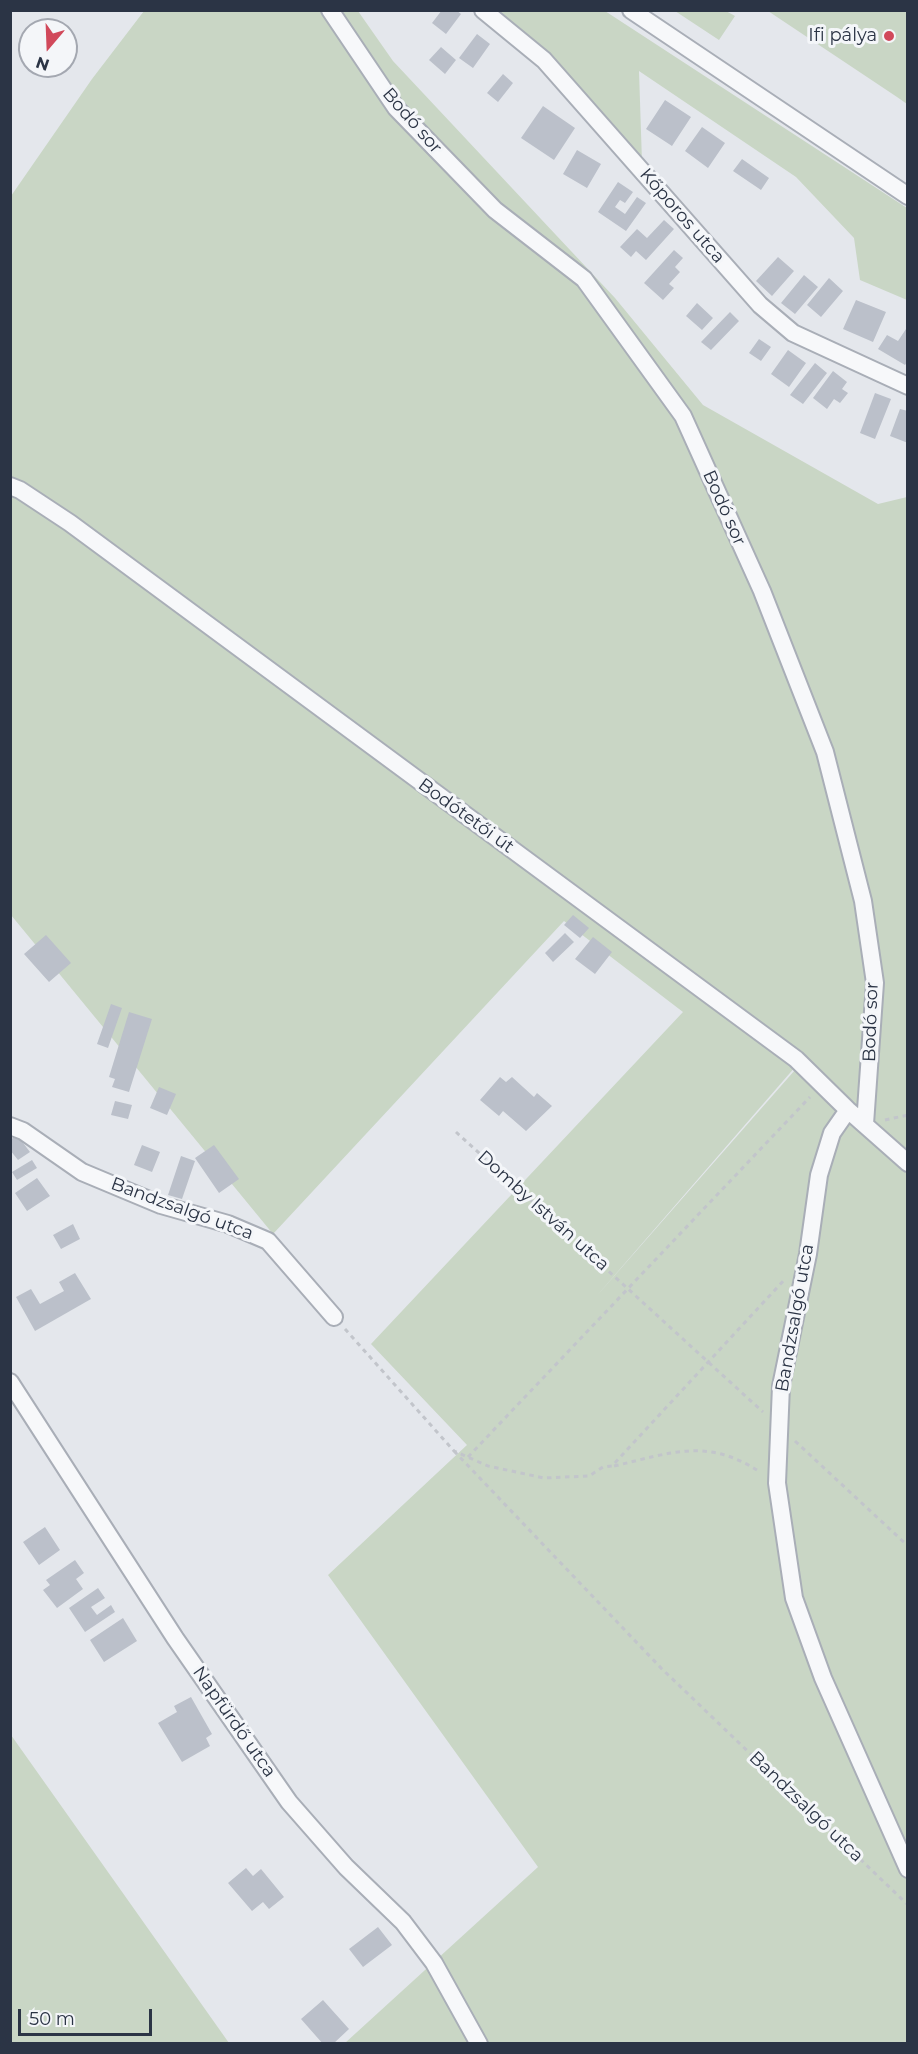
<!DOCTYPE html>
<html>
<head>
<meta charset="utf-8">
<style>
	body { margin:0 }
	#map { position:relative; width:918px; height:2054px; overflow:hidden; background:#e4e7ec; font-family:Montserrat,sans-serif }
	canvas { display:block }
	.frame { position:absolute; inset:0; border:12px solid #2b3445; pointer-events:none }
	.north { position:absolute; left:18px; top:18px; width:60px; height:60px; box-sizing:border-box; background:#f4f6f9; border:2px solid #a4a8b1; border-radius:50%; rotate:199deg; font-size:16px; font-weight:700; line-height:24px; text-align:center; color:#2b3445 }
	.north::after { content:''; display:block; margin:auto; width:21px; height:27px; background:#d1495b; clip-path:polygon(50% 0,100% 100%,50% 72%,0 100%) }
	.scale { position:absolute; left:18px; top:2009px; width:134px; height:27px; box-sizing:border-box; border:3px solid #2b3445; border-top:0; padding-left:8px; font-size:18px; line-height:21px; white-space:nowrap; color:#2b3445; -webkit-text-stroke:4px #f4f6f9; paint-order:stroke }
</style>
</head>
<body>
<div id="map">
<canvas width="918" height="2054"></canvas>
<div class="frame"></div>
<div class="north">N</div>
<div class="scale">50 m</div>
</div>
<script>
const ctx = document.querySelector('canvas').getContext('2d');
ctx.lineJoin = 'round';
function paint(path, color) { ctx.fillStyle = color; ctx.fill(path, 'evenodd'); }
function stroke(path, color, width, dash) { ctx.strokeStyle = color; ctx.lineWidth = width; ctx.lineCap = dash ? 'butt' : 'round'; ctx.setLineDash(dash || []); ctx.stroke(path); }
function label(font, color, halo, rows, align = 'center') {
  ctx.font = font + ' Montserrat,sans-serif'; ctx.lineWidth = 6; ctx.setLineDash([]); ctx.textBaseline = 'middle'; ctx.strokeStyle = halo; ctx.fillStyle = color; for (const [text, x, y, turn = 0] of rows) {
    ctx.save(); ctx.translate(x, y); ctx.rotate((+turn || 0) * Math.PI / 180); ctx.textAlign = isNaN(turn) ? turn : align; if (halo) ctx.strokeText(text, 0, 0); ctx.fillText(text, 0, 0); ctx.restore();
  }
}
paint(new Path2D(`
	M144,11H358L393,61L615,298L703,405L878,504L907,497V1168L796,1066L594,1299L795,1070L907,1173V2043H345L538,1867L328,1575L467,1445L371,1344L683,1012L564,921L273,1234L11,915V196L92,79Z
	M495,11H605L907,208V300L860,280L854,238L796,177L639,71L642,162Z
	M675,11H726L735,16L719,40Z
	M768,11H907V104L897,97Z
	M11,1735L229,2043H11Z`), '#c9d6c5');
paint(new Path2D(`
	M442,10H456L461,14L446,34L432,23Z
	M477,34L490,44L473,68L459,58Z
	M441,47L456,60L445,74L429,60Z
	M503,74L513,83L498,102L487,93Z
	M665,100L691,117L672,146L646,129Z
	M543,106L575,128L554,160L521,138Z
	M702,127L725,143L708,168L685,151Z
	M577,150L601,164L587,188L563,174Z
	M742,159L769,178L761,190L733,171Z
	M618,182L633,192L625,203L620,200L615,207L625,214L637,197L646,203L626,231L598,212Z
	M664,220L674,229L646,260L636,251L631,257L620,247L637,229L647,238Z
	M674,250L683,258L675,267L680,272L669,284L674,288L663,300L644,283Z
	M778,257L794,271L772,296L756,281Z
	M804,275L818,287L795,314L781,303Z
	M829,278L843,291L821,317L807,305Z
	M856,300L886,312L873,342L843,329Z
	M697,303L713,318L702,330L686,316Z
	M730,312L739,321L711,350L701,342Z
	M908,326V361L905,365L878,349L887,335L898,341Z
	M759,339L771,347L761,361L749,353Z
	M788,350L806,363L789,387L771,374Z
	M815,363L827,373L803,404L790,395Z
	M833,371L847,382L842,389L848,393L840,403L834,399L827,409L813,398Z
	M875,393L891,399L875,439L860,433Z
	M900,409L908,411V443L890,436Z
	M573,915L589,928L580,938L564,925Z
	M565,933L574,942L553,962L545,953Z
	M46,935L71,963L49,982L24,954Z
	M593,937L612,952L595,974L575,959Z
	M111,1004L122,1008L108,1048L97,1044Z
	M129,1012L152,1019L129,1092L112,1087L115,1079L109,1077Z
	M500,1077L506,1082L512,1077L534,1097L537,1093L552,1106L526,1131L503,1111L499,1116L480,1100Z
	M159,1087L176,1094L167,1115L150,1108Z
	M115,1101L132,1105L128,1119L111,1115Z
	M17,1135L30,1152L18,1160L10,1150V1140Z
	M142,1145L160,1152L152,1172L134,1165Z
	M214,1145L239,1179L219,1193L195,1158Z
	M181,1156L195,1161L182,1199L168,1195Z
	M32,1160L37,1168L17,1180L12,1172Z
	M37,1178L50,1196L27,1211L15,1193Z
	M73,1224L80,1239L61,1249L53,1235Z
	M75,1273L91,1299L35,1331L16,1297L31,1289L40,1304L64,1291L59,1282Z
	M45,1527L60,1550L39,1565L23,1542Z
	M75,1560L84,1573L76,1579L83,1589L57,1608L43,1590L50,1585L46,1580Z
	M98,1588L105,1598L91,1607L97,1615L111,1605L115,1612L85,1632L69,1608Z
	M123,1618L137,1641L104,1662L90,1640Z
	M191,1697L212,1734L206,1738L210,1746L182,1762L158,1723L177,1712L174,1706Z
	M246,1868L253,1876L261,1869L284,1897L269,1909L263,1902L252,1911L228,1883Z
	M378,1927L392,1945L363,1967L349,1949Z
	M323,2000L349,2029L333,2044H323L301,2019Z`), '#bbc0ca');
const street = new Path2D(`
	M330,10L396,108L495,210L584,279L683,416L762,591L825,752L863,901L875,983L865,1124
	M483,10L544,60L760,305L793,333L908,386
	M631,10L908,196
	M10,486L20,490L70,523L796,1059L848,1110L908,1163
	M848,1110L832,1133L819,1175L808,1254L781,1386L777,1483L794,1598L823,1678L908,1869
	M10,1126L23,1131L82,1172L161,1205L228,1224L268,1241L334,1317
	M10,1382L175,1638L289,1802L346,1867L403,1922L434,1963L479,2044`);
stroke(street, '#a9aeb7', 20);
stroke(new Path2D(`
	M885,1120L908,1115
	M456,1132L763,1412
	M345,1329L454,1451L488,1466L544,1478L589,1476L603,1467L612,1466L786,1278
	M795,1441L908,1546
	M454,1451L661,1668L908,1905
	M468,1457L810,1097
	M614,1466C671,1453 707,1437 760,1472`), '#c2c5cb', 3, [4.5, 4.5]);
stroke(street, '#f7f8fa', 16);
for (const [x, y, r, color] of [
	[889,36,6,"#d1495b"]
]) { const dot = new Path2D(); dot.arc(x, y, r, 0, 2 * Math.PI); ctx.fillStyle = color; ctx.fill(dot); stroke(dot, '#f4f6f9', 2); }
label('18px', '#2b3445', '#f4f6f9', [
	["Ifi pálya",877,36]
], 'right');
label('18px', '#2b3445', '#f4f6f9', [
	["Bodó sor",412,121,49],
	["Kőporos utca",682,216,49],
	["Bodó sor",724,508,66],
	["Bodótetői út",466,816,36],
	["Bodó sor",871,1022,-88],
	["Bandzsalgó utca",182,1209,20],
	["Domby István utca",543,1211,42],
	["Bandzsalgó utca",795,1318,-80],
	["Napfürdő utca",234,1722,55],
	["Bandzsalgó utca",806,1807,44]
]);
</script>
</body>
</html>
